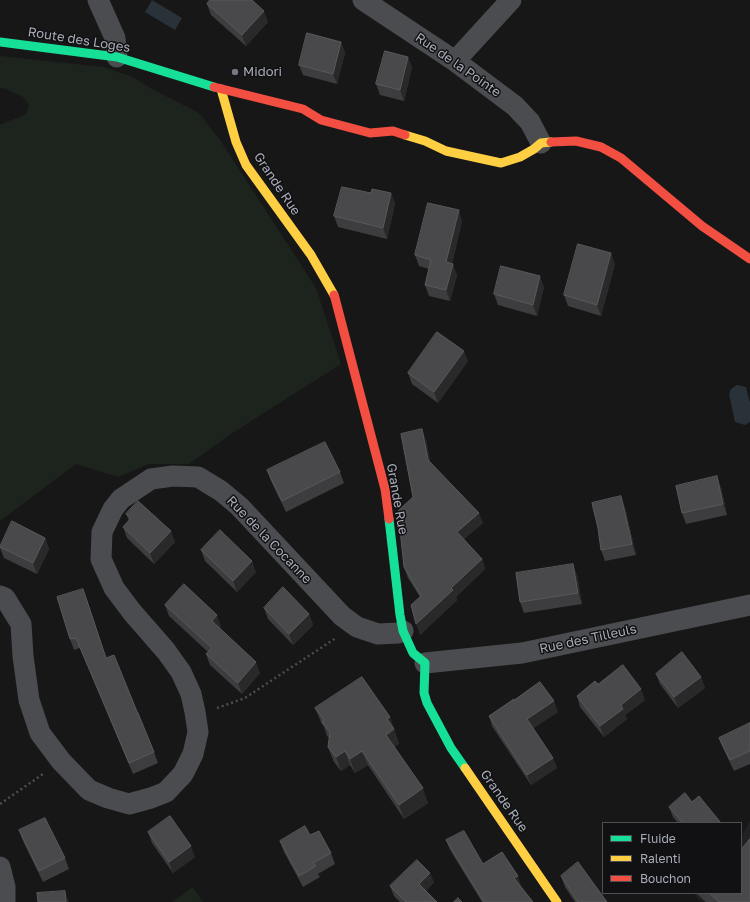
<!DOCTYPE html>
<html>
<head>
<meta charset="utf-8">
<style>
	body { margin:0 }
	#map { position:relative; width:750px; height:902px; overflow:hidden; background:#171717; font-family:"Golos Text",sans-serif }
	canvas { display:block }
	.legend { position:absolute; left:602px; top:822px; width:140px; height:72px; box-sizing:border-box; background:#111113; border:1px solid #4d4f55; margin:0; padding:5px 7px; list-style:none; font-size:12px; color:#a8adb8 }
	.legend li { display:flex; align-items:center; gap:8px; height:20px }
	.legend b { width:20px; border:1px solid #4d4f55 }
</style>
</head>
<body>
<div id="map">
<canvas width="750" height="902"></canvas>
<ul class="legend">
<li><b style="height:5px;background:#16e098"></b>Fluide</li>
<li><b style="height:5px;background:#ffcf43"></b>Ralenti</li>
<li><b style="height:5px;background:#f24e42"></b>Bouchon</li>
</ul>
</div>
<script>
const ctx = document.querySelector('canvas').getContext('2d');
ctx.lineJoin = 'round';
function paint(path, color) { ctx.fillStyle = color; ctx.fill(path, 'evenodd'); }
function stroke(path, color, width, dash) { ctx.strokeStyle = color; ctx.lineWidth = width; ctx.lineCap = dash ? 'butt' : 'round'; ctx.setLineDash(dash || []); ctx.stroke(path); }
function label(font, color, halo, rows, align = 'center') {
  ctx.font = font + ' "Golos Text",sans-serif'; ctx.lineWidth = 3; ctx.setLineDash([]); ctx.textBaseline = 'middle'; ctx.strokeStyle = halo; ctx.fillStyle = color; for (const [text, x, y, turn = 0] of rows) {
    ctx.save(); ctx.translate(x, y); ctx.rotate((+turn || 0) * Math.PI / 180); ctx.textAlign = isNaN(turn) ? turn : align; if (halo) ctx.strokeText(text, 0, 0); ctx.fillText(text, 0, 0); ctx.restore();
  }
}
paint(new Path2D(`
	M750,821V902H703L698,899L694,893H741V836Z`), '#212123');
paint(new Path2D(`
	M0,56L104,67L133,77L152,89L199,113L220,140L316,288L341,364L231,434L189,464H149L118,477L76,464L0,521V125L26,114L29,105L23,97L6,89L0,88Z
	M193,887L203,902H172Z`), '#1d241e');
paint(new Path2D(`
	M152,0L182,18L175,30L145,12Z
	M737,385L746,387L750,403V422L745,425L735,422L729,394L731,389Z`), '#2a3239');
stroke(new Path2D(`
	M217,708L245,698L298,663L336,638
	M0,804L43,774`), '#4d4e52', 2.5, [2, 3]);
stroke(new Path2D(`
	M98,0L115,38L117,57
	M363,0L455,61L515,106L530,122L541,143
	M455,61L511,0
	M0,596L5,598L21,624L23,656L29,700L40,733L61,761L89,790L108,798L129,804L151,798L166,792L183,774L193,754L198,732L195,712L191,694L181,672L166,651L132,612L114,588L101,559L102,532L113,509L121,499L151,479L173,476L198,477L221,491L239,506L342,616L357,627L378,634L398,633L403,631
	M425,663L522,653L750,605
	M0,867L5,887V902`), '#4b4c50', 21);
stroke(new Path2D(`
	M0,42L117,57L214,87
	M389,519L400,615L403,631L413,653L425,663L424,693L427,703L451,748L465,768`), '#16e098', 9);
stroke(new Path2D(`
	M221,89L236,142L246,165L311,255L334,295
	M405,135L425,141L446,151L501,163L520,157L534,149L541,143L551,142
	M465,768L557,902`), '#ffcf43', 9);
stroke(new Path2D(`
	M214,87L303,109L321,120L370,133L393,131L405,135
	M551,142L576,141L601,147L621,158L702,226L750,259
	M334,295L335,298L385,489L389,519`), '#f24e42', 9);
paint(new Path2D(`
	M207,4L268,22L246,46L211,15Z
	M341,42L345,53L337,84L303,75L299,65Z
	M408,57L412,68L404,101L380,95L376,84Z
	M371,193H391L395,204L387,239L338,227L334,216Z
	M462,221L452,264L457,275L450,301L429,296L425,285L429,269L419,266L415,255Z
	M615,264L601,316L568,306L564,295Z
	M544,287L537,316L498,305L494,294Z
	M468,361L438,403L412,384L408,373Z
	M426,440L430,462L483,523L464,539L482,559L485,569L456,597L457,600L420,635V597L408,578L404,567L413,497Z
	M267,470L340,472L344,483L286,512L271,481Z
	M721,487L727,515L686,524L682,513Z
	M625,507L636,555L605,561L601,550Z
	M126,514L175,542L154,564L127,538L123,527L129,521Z
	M45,538L49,549L37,574L4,558L0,548V546Z
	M201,550L256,572L237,592L205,561Z
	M577,575L582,604L524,613L520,602Z
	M87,600L106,658L154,752L158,763L133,774L80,648L74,650L70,639Z
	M165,605L221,626L219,628L260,673L242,694L210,665L206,654L208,652L169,616Z
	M264,608L309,614L313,625L293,645L268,619Z
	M656,674L701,677L705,688L678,708L660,684Z
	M598,684L645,700L625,715L627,719L604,737L580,707L577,696Z
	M514,700L558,712L533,728L553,758L557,768L531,785L492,726L489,716Z
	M315,708L390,717L399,744L394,747L428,803L404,819L368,765L355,773L350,765L341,771L334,762L328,747L329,738L327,736L324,727L321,722Z
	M750,723V764L734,771L723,748L719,738Z
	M692,802L721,823H678L673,817L669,807Z
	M19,830L65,858L69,869L43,882L23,841Z
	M148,832L195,857L173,873L152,843Z
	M310,835L331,853L335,864L318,874L320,877L303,887L284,852L280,841Z
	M446,840L483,864L521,886V887L533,902H482L450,850Z
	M561,876L607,902H575L565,887Z
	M434,882L426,891L437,902H400L394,896L390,886Z
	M696,893H741L750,902H706Z`), '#3d3d3f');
paint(new Path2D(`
	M264,11L268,22L246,46L242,35Z
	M341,42L345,53L337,84L333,74Z
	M408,57L412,68L404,101L400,90Z
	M391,193L395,204L387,239L383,228Z
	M459,210L462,221L450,273L446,262Z
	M611,253L615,264L601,316L597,305Z
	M453,264L457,275L450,301L446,290Z
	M540,276L544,287L537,316L533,305Z
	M464,351L468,361L438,403L434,392Z
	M422,429L426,440L432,470L428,460Z
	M717,476L721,487L727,515L723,504Z
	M621,496L625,507L636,555L632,544Z
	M479,513L483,523L461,542L457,532Z
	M171,531L175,542L154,564L150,553Z
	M45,538L49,549L37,574L33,563Z
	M482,559L485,569L456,597L457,600L420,635L416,624L451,588Z
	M252,561L256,572L237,592L233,581Z
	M573,564L577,575L582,604L578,593Z
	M309,614L313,625L293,645L289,634Z
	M217,615L221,626L216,632L212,621Z
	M256,662L260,673L242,694L238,683Z
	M701,677L705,688L678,708L674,697Z
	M641,689L645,700L625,715L627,719L604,737L600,726L621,705Z
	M554,701L558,712L531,730L527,719Z
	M390,717L399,744L391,749L386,735L387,719Z
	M345,751L350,765L341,771L336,757Z
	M362,751L368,765L355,773L350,759Z
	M553,758L557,768L531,785L527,775Z
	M423,788L428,803L404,819L399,805Z
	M191,846L195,857L173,873L169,862Z
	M430,873L434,882L423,894L419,884Z
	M518,876L521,886L518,889L514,878Z
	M65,891L69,902H66Z`), '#29292a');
const building = new Path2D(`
	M210,0H252L264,11L242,35L207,4Z
	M307,33L341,42L333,74L299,65Z
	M385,51L408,57L400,90L376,84Z
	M342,187L371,193L372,189L391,193L383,228L334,216Z
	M428,203L459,210L446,262L453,264L446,290L425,285L431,260L415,255Z
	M578,244L611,253L597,305L564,295Z
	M501,266L540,276L533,305L494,294Z
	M437,332L464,351L434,392L408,373Z
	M422,429L428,460L479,513L457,532L482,559L451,588L453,590L416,624L411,605L421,596L404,567L398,511L413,497L401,434Z
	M325,442L340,472L282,501L267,470Z
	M717,476L723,504L682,513L676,486Z
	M621,496L632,544L601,550L598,528L592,503Z
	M138,501L171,531L150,553L123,527L131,518L126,514Z
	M12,521L45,538L33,563L0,547Z
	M220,530L252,561L233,581L201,550Z
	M573,564L578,593L520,602L516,573Z
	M184,584L217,615L212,621L256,662L238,683L206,654L212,648L165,605Z
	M283,587L309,614L289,634L264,608Z
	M83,589L106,658L114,655L138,714V713L154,752L129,763L76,638L70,639L57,597Z
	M682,652L701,677L674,697L656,674Z
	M623,665L641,689L621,705L623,709L600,726L577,696L595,681L598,684Z
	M362,677L390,717L387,719L394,729L386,735L423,788L399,805L362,751L350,759L345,751L336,757L328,747L330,732L322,722L324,720L315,708Z
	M540,682L554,701L527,719L553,758L527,775L489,716L514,699V700Z
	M750,723V751L730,760L719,738Z
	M685,793L692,802L699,796L721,823H683L669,807Z
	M170,816L191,846L169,862L148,832Z
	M45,818L65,858L39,871L19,830Z
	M305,826L310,835L319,831L331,853L313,863L316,866L299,876L280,841Z
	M464,831L483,864L502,852L518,876L514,878L533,902H484L446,840Z
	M750,839V902H719L709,893H741V850Z
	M417,860L430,873L419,884L437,902H406L390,886Z
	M578,862L607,902H578L561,876Z
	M65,891L66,902H38L37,893Z
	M458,898L462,902H454Z`);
paint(building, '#49494c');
stroke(building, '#58595d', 1);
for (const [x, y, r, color] of [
	[235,72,4,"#757880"]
]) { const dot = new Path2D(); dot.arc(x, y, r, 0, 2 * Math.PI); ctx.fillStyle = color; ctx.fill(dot); stroke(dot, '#111113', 1.5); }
label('13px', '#a8adb8', '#111113', [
	["Route des Loges",79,40,9],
	["Rue de la Pointe",458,65,35],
	["Grande Rue",277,184,56],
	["Grande Rue",397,499,80],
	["Rue de la Cocanne",269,540,46],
	["Rue des Tilleuls",588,639,-12],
	["Grande Rue",504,801,55]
]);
label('13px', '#a8adb8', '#111113', [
	["Midori",243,72]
], 'left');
</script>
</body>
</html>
